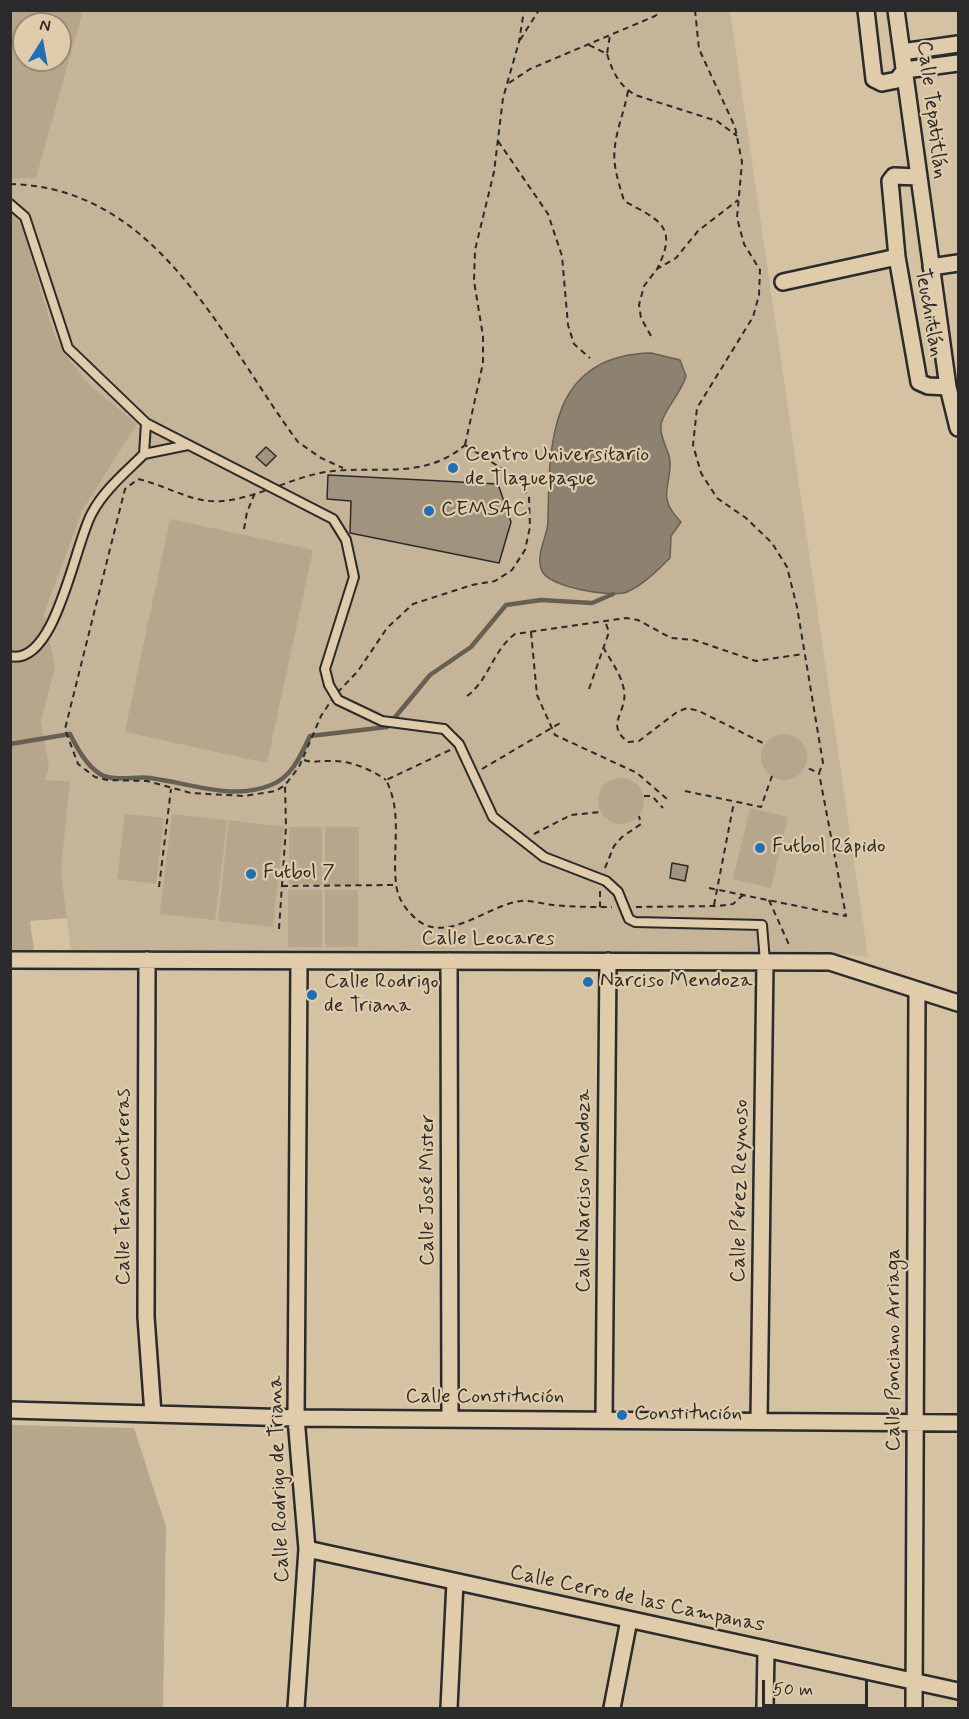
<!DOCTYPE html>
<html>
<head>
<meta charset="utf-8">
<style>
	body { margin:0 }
	#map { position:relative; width:969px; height:1719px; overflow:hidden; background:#d5c2a2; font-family:Mynerve,sans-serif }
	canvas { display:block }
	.frame { position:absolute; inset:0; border:12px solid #2b2b2b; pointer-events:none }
	.north { position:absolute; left:12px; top:12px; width:60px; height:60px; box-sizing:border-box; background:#e0ccaa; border:2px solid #988c77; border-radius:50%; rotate:11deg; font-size:16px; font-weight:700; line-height:24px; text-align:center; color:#2b2b2b }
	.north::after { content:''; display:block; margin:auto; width:21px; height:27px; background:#1f6fb2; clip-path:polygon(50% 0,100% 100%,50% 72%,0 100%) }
	.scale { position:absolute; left:762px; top:1680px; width:106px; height:27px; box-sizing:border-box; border:3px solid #2b2b2b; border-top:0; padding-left:8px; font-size:18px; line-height:21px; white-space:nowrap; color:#2b2b2b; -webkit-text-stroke:4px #e0ccaa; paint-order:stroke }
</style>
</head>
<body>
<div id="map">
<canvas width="969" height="1719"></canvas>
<div class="frame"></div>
<div class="north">N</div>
<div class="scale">50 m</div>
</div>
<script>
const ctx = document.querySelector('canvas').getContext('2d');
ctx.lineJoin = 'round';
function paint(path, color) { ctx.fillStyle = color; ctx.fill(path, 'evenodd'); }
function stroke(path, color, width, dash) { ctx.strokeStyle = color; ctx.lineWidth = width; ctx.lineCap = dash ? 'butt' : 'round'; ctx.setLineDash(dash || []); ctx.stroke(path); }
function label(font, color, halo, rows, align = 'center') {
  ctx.font = font + ' Mynerve,sans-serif'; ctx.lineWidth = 4.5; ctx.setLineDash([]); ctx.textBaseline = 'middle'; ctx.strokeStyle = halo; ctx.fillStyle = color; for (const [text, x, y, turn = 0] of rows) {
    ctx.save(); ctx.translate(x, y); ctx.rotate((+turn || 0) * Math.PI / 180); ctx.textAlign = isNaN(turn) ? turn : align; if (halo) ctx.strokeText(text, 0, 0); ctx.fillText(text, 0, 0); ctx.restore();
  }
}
paint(new Path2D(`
	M83,11H730L868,957L847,954L71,952L61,871L70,781L45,780L49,766L41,721L55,668L44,614L82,511L137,424L89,384L69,359L54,334L22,225L11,211L10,179L36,178Z`), '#c5b497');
paint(new Path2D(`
	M10,11H83L36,178L11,179ZM24,24H60V60H24Z
	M10,211L22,225L54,334L69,359L89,384L137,424L82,511L44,614L55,668L41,721L49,766L45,780L70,781L61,871L67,918L30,921L34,950H10Z
	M170,519L313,550L267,763L125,732Z
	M761 757a23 23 0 1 1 46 0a23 23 0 1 1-46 0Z
	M598 801a23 23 0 1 1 46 0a23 23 0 1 1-46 0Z
	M750,808L788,817L771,888L733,879Z
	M125,814L164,818L156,884L117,879Z
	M172,814L227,820L215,920L160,914Z
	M229,820L284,827L273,927L218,921Z
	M289,827H322V884H289Z
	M325,827H359V885L325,884Z
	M288,890H322V947H288Z
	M325,890H358V947H325Z
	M11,1425L134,1428L166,1527L163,1708H11Z`), '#b5a68c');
const water = new Path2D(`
	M651,353L680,360L686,376C681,394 663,410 661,425C659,437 669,450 670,461C671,489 656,496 681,522L671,536L670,558C658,570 643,585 627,592C611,598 549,587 542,571C535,555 547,538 548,522C549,443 549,355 651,353Z`);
paint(water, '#8d8270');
stroke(water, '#665f54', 1.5);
stroke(new Path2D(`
	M10,744L70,734C77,748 86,765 100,774C113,782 135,776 150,778C189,783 232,801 271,785C292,777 301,755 310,736L387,727L430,675L471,647L506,605L541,600L592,603L613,594`), '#665f54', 4.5);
const building = new Path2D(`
	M266,447L276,456L266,466L256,457Z
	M328,475L498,484L511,522L499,563L350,533L351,501L327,499Z
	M672,863L688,866L685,881L670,878Z`);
paint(building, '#a1947e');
stroke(building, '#2b2b2b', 1.5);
const lane = new Path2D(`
	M10,204L25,217L68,348L146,423L333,519L346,540L354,577L325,669L329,685L338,700L382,721L444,729L459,744L493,817L544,857L606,881L618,892L629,919L635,922L762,925L765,962
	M146,423L144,454L188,445
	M10,656C56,667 75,542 92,513C104,490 126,472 144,454`);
const street = new Path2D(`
	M866,10L874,79L882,83L897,80L905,70L958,63
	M896,10L948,387L958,428
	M902,52L958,44
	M918,177L894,176L890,181L897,257L919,382L928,386L948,387
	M931,267L958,263
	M783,282L897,257
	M10,960L830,962L958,1003
	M147,960L146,1317L153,1414
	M449,961L450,1419
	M10,1410L296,1418L958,1423
	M604,1420L608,961
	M759,1421L765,962
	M307,1549L958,1691
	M296,1708L307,1549L296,1418L299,961
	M449,1708L455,1582
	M612,1708L629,1620
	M765,1708L766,1649
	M914,1708L917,992`);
stroke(lane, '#2b2b2b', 12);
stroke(street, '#2b2b2b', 20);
stroke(new Path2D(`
	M695,10L699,49L735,127L742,162L737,218L744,244L760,270L759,295L753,317L697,408L693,445L701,473L717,498L746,518L772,543L787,567L797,607L823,763L819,773L805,767
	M520,40L539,10
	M589,45L607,54L610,35
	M607,54C613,73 619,85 635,95L717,121L737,136
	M509,83L530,69L655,16L663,10
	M628,91C625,109 617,128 615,146C612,165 619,183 624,201C659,220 679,226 657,269
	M498,141L548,214L562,256L568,325L574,344L590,358
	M10,184C159,187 222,340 298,442L321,458L343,468
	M651,336L641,318L639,305L644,286L657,269L676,258L698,231L738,200
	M465,445L518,479L529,497L530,527L525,550L512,570L495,581L472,585L413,604L387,628L358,671L335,695L321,716L299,767L285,785L276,791L244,796L191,793L147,781L107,780L95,777L78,764L65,729L125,489L138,479C166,485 193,504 222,501C256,498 287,480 320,473C370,463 421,483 465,445Z
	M465,445L483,363V336L474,281L475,250L494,172L503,98L519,42L524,10
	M244,529L247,512L255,493
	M531,632L537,695L555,735L637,773L667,799
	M603,647C611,661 621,674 624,690C628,713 604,724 628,742L639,741L677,712L687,708L699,711L765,744
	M589,689L609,632L605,621
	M467,696C489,680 493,650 515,634L626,618L638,620L671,638L694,640L756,661L803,654
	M450,750L386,780C403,813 392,848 396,883C397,896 403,906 412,915C443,949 486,905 521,901C531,900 543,904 553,905C573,907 592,907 612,907
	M304,760C313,763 318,761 327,761C349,760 369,768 386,780
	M482,769L560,723
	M685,791L761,807L772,776
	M644,796H652L663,808
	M534,834L571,815L601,812
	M605,868L614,846L622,837L641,824L639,816
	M282,886L396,885
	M159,887L171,789
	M709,888L846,916L819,773
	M600,891V907
	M769,900L790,947
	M714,905L734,802
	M636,907L719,906L733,904L743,895
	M279,929L286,827L285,785`), '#2b2b2b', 2, [6, 4.5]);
stroke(lane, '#e0ccaa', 8);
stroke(street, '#e0ccaa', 15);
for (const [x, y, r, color] of [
	[453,468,6,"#1f6fb2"],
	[429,511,6,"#1f6fb2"],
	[760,848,6,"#1f6fb2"],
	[251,874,6,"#1f6fb2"],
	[588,982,6,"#1f6fb2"],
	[312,995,6,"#1f6fb2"],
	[622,1415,6,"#1f6fb2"]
]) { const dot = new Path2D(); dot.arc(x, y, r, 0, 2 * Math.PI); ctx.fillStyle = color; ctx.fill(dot); stroke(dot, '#e0ccaa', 2); }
label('21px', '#2b2b2b', '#e0ccaa', [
	["Calle Tepatitlán",931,110,83],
	["Teuchitlán",928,313,80],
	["Calle Leocares",488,940],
	["Calle Terán Contreras",125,1187,-90],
	["Calle José Mister",429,1190,-90],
	["Calle Narciso Mendoza",585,1191,-90],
	["Calle Pérez Reynoso",741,1191,-89],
	["Calle Ponciano Arriaga",895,1350,-90],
	["Calle Constitución",485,1398],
	["Calle Rodrigo de Triana",280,1479,-92],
	["Calle Cerro de las Campanas",637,1600,12]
]);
label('21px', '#2b2b2b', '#e0ccaa', [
	["Centro Universitario",465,456],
	["de Tlaquepaque",465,480],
	["CEMSAC",441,511],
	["Futbol Rápido",772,848],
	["Futbol 7",263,874],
	["Narciso Mendoza",600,982],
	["Calle Rodrigo",324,983],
	["de Triana",324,1007],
	["Constitución",634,1415]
], 'left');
</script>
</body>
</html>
